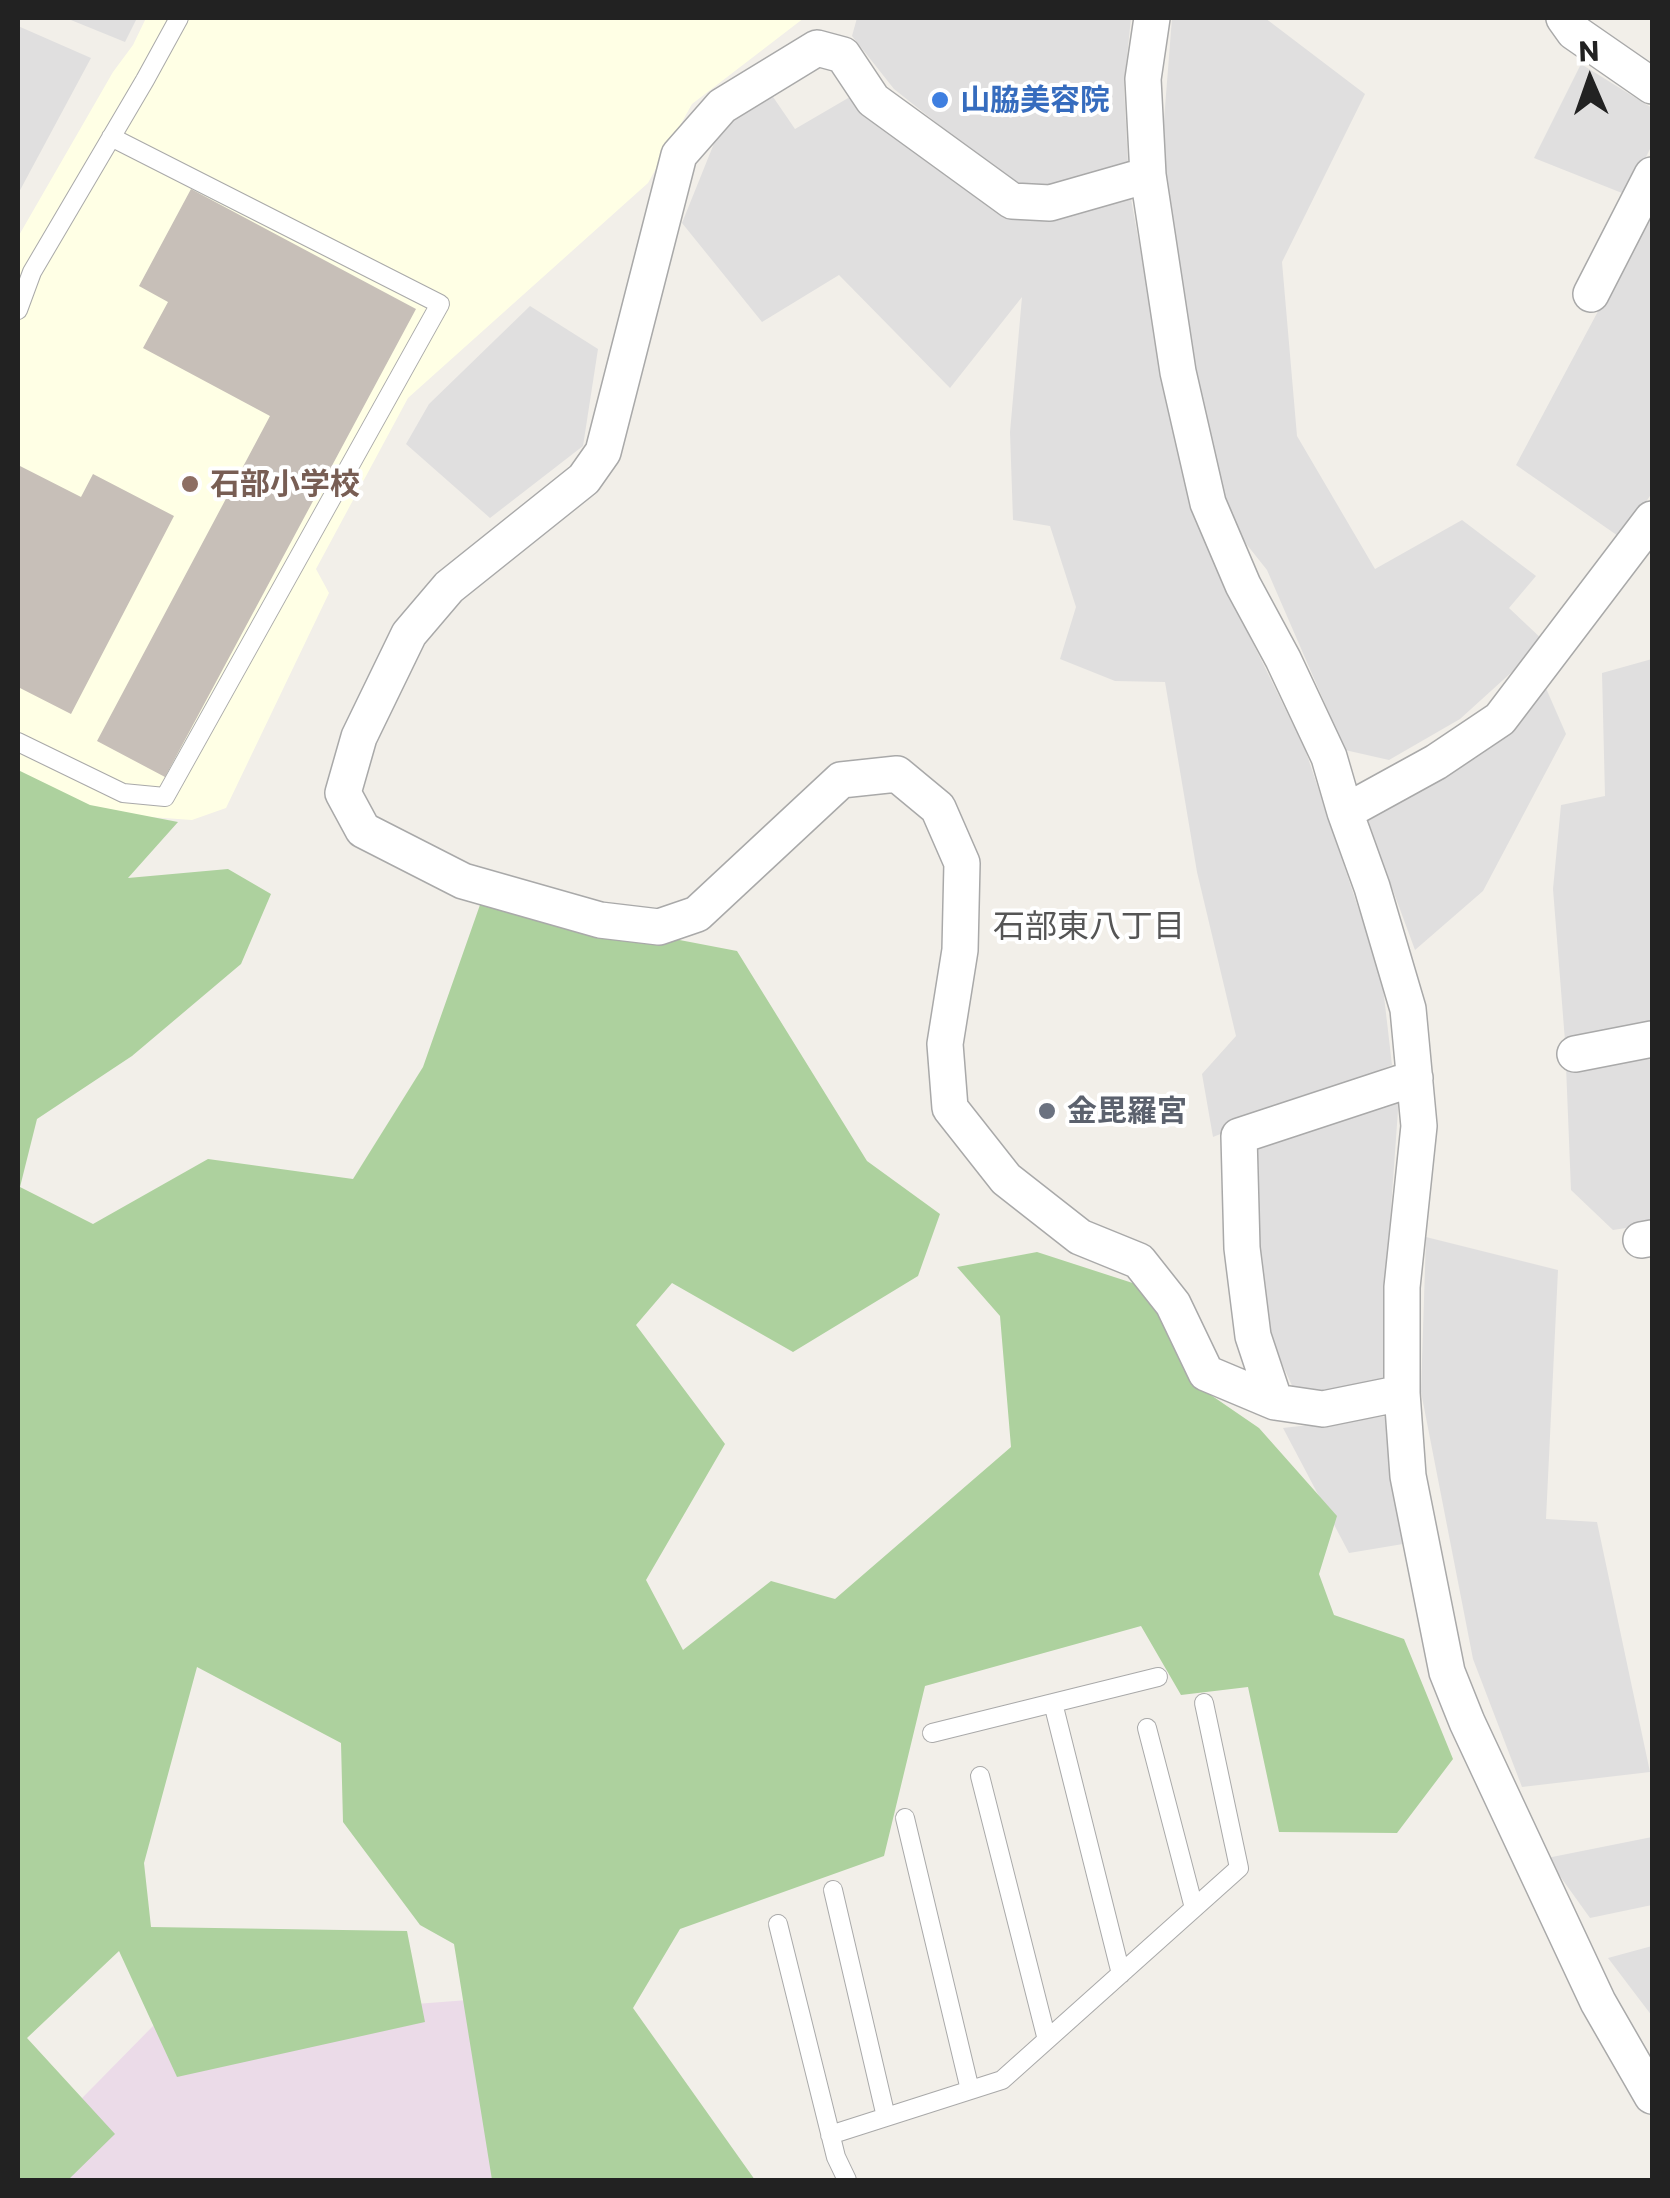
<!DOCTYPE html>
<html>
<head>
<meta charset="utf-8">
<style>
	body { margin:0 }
	#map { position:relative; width:1670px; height:2198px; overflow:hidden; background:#f2efe9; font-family:Commissioner,sans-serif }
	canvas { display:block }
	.frame { position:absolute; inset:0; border:20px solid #222; pointer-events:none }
	.north { position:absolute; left:1540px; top:30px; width:100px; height:100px; -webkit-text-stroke:8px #fff; paint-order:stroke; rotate:358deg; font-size:28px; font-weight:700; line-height:40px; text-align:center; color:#222 }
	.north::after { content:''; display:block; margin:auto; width:35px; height:45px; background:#222; clip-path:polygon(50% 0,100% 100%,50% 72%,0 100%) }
</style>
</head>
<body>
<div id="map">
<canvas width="1670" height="2198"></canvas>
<div class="frame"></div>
<div class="north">N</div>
</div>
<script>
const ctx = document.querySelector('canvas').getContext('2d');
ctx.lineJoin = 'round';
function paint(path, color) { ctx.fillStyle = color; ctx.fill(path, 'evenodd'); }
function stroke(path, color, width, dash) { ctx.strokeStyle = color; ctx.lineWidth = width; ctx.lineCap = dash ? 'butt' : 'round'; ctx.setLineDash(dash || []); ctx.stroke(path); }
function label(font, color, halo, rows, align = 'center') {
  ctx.font = font + ' Commissioner,"Noto Sans JP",sans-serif'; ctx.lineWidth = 8; ctx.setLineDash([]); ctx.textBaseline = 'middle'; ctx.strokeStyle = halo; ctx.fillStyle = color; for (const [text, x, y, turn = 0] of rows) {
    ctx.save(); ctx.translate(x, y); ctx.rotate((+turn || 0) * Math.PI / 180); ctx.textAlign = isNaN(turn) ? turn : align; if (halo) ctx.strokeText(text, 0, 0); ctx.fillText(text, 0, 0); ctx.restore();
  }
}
paint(new Path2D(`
	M66,18H137L125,42Z
	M857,18H1131L1124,86L1128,164L1039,197L1008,180L894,89L852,36Z
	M1172,18H1265L1365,94L1282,262L1297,436L1375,569L1462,520L1536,576L1509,608L1545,642L1460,719L1389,760L1345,750L1267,570L1232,526L1180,346L1163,133Z
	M18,26L91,58L18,194Z
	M1581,64L1652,108V145L1627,195L1534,158Z
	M769,91L795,129L855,94L1016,216L1131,199L1177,450L1217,570L1305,749L1382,979L1392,1065L1213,1137L1202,1074L1236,1036L1197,872L1165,682L1115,681L1060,659L1076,607L1050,526L1013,520L1010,432L1022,297L950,388L839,275L762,322L682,223L721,126Z
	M1652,210V493L1621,538L1516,465Z
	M530,306L598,349L583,446L490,518L406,444L429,404Z
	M1652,659V1025L1565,1041L1553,889L1561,805L1605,796L1602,673Z
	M1545,686L1566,734L1483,891L1415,950L1367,820L1477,755Z
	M1652,1052V1224L1613,1230L1571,1190L1566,1066Z
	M1399,1096L1389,1237L1388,1381L1321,1398L1295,1392L1259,1314L1251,1140Z
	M1426,1237L1558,1270L1546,1519L1597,1522L1650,1772L1522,1787L1473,1659L1421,1392Z
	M1387,1416L1403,1544L1349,1553L1283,1428Z
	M1652,1837V1905L1590,1918L1547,1858Z
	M1652,1946V2016L1608,1958Z`), '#e0dfdf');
paint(new Path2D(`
	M481,1999L511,2180H22L31,2150L155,2024Z`), '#ebdbe8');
paint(new Path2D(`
	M146,18H804L692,104L648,183L408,398L316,569L329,593L226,808L192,820L94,813L18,773V237L113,72L133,45Z`), '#ffffe5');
paint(new Path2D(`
	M18,770L90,805L178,822L128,878L228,869L271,894L241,964L132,1056L37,1119L20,1187L93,1224L208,1159L353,1179L423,1067L481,902L737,951L867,1161L940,1214L918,1276L793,1352L672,1283L636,1325L725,1444L646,1580L683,1650L771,1581L835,1599L1011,1447L1000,1316L957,1267L1037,1252L1148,1288L1205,1391L1259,1428L1337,1516L1319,1574L1334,1615L1404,1639L1453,1759L1397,1833L1279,1832L1248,1687L1181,1695L1141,1626L925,1686L884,1856L680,1929L633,2008L755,2180H492L454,1944L420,1925L343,1822L341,1743L197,1667L144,1863L151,1927L407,1931L425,2022L177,2077L119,1951L27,2038L115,2134L68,2180H18Z`), '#add19e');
paint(new Path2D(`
	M191,189L416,309L165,777L97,741L270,416L143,348L168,302L139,286Z
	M18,465L81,497L93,474L174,516L71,714L18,687Z`), '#c7bfb8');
const service = new Path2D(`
	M18,310L32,272L145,80L179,18
	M18,742L123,793L165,797L440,304L111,137
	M1053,1703L1121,1974
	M1147,1728L1194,1908
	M932,1733L1158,1677
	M980,1776L1047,2040
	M905,1818L970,2090
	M833,1890L886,2117
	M778,1924L836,2157L847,2180
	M830,2135L1002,2080L1239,1868L1204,1703`);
const minor = new Path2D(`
	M1152,18L1143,79L1148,175L1178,372L1208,503L1243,585L1283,659L1329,757L1345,812L1372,887L1408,1009L1419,1126L1402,1287V1393L1408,1476L1447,1672L1467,1722L1598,2002L1652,2096
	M1564,18L1574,32L1652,86
	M1148,175L1050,203L1012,201L873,100L843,55L817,48L722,106L679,155L603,452L584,479L449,587L409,634L359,737L343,793L363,830L463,881L600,920L659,927L697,914L841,780L897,774L938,808L962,863L960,950L945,1044L950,1108L1006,1179L1080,1237L1139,1261L1173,1304L1206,1373L1275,1402L1323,1409L1402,1393
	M1591,294L1652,175
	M1345,812L1436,762L1500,719L1652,519
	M1575,1054L1652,1039
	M1641,1240L1652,1238
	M1275,1402L1253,1336L1242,1248L1239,1136L1415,1078`);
stroke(service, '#a9a9a9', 20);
stroke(minor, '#a9a9a9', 38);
stroke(service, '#fff', 18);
stroke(minor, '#fff', 35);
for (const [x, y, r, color] of [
	[940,100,10,"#3f7fe0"],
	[190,484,10,"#8d6e63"],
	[1047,1111,10,"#6b7280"]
]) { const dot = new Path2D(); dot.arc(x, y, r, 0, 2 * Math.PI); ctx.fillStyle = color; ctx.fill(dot); stroke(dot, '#fff', 4); }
label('bold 30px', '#366cbe', '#fff', [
	["山脇美容院",960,100]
], 'left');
label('bold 30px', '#785e54', '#fff', [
	["石部小学校",210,484]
], 'left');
label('bold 30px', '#5b616d', '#fff', [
	["金毘羅宮",1067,1111]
], 'left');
label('32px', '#555', '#fff', [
	["石部東八丁目",1089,926]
]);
</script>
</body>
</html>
